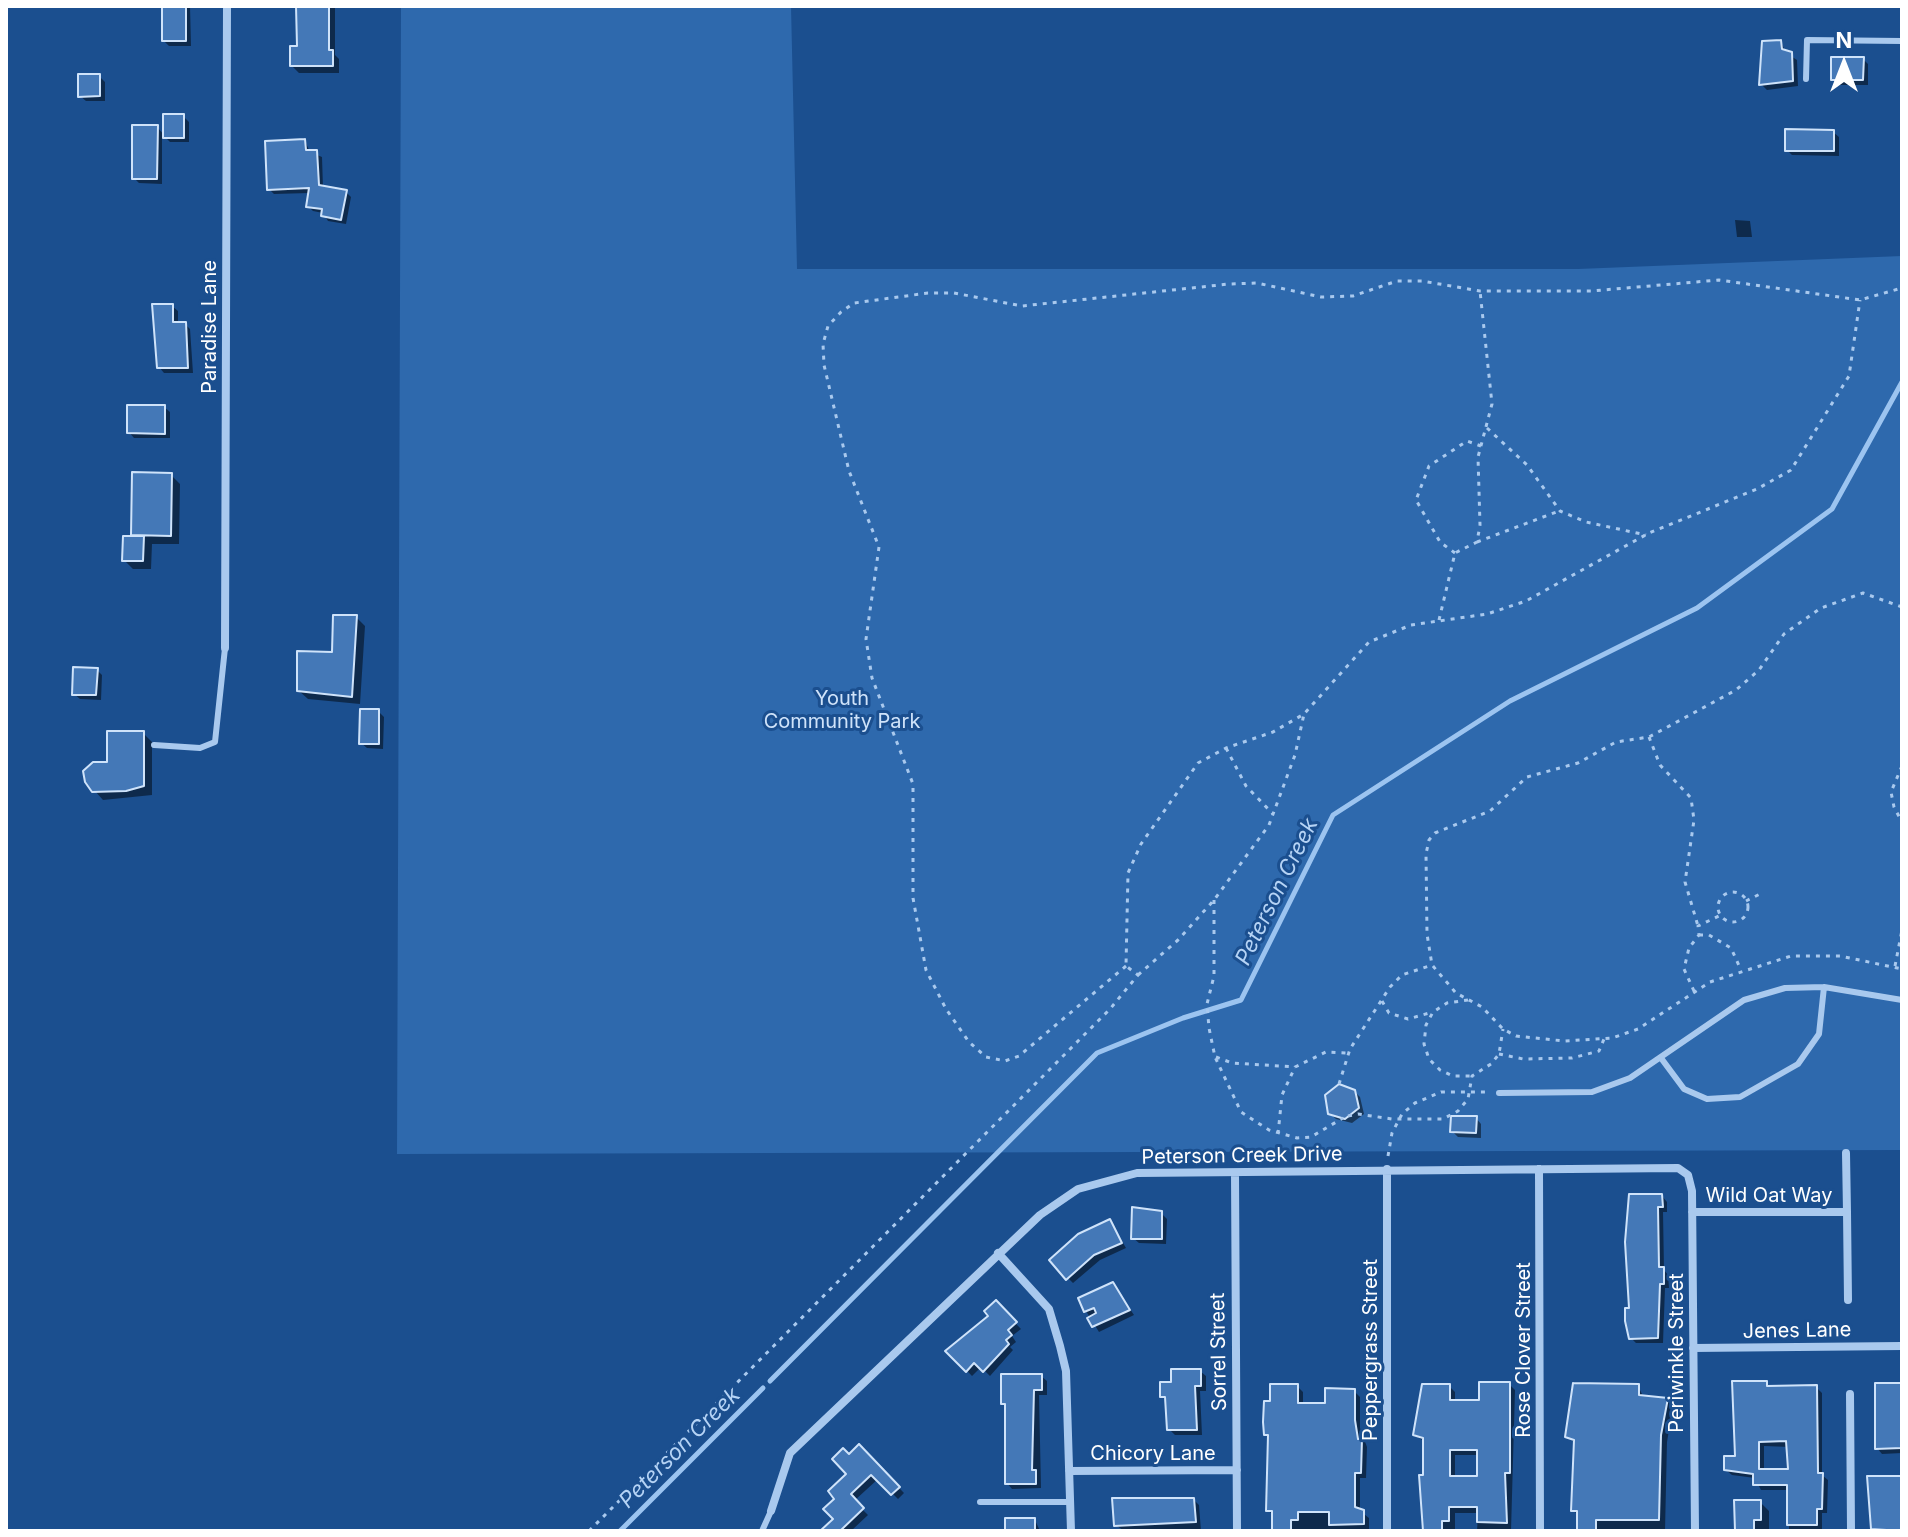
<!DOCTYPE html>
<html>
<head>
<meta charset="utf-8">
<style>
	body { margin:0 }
	#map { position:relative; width:1908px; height:1537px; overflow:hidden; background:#1b4f8f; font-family:Inter,sans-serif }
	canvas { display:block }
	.frame { position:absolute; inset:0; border:8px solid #fff; pointer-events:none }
	.north { position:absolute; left:1804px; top:24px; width:80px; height:80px; -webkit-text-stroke:6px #1b4f8f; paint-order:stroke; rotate:0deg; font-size:22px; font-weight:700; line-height:32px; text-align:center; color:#fff }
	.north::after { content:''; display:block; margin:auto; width:28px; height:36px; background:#fff; clip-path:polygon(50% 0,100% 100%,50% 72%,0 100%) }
</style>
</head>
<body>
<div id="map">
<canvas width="1908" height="1537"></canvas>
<div class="frame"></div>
<div class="north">N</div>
</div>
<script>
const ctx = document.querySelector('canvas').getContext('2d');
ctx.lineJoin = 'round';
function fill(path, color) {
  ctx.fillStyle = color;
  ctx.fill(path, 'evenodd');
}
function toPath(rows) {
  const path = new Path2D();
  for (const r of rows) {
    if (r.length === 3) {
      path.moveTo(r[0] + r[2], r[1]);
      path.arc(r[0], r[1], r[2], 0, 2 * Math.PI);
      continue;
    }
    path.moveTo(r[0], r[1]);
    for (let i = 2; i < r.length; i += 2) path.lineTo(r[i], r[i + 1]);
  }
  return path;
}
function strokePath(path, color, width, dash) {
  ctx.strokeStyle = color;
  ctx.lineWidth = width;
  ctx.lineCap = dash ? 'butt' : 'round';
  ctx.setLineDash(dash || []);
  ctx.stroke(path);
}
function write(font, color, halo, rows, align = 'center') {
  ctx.font = font + ' Inter,sans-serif';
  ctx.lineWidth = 6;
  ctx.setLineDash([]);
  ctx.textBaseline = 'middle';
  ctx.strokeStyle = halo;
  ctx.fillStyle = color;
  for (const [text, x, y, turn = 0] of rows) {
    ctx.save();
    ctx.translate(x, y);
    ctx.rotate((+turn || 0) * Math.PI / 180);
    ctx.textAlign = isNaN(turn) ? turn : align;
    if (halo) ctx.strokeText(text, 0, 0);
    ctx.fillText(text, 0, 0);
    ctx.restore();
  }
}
const green = toPath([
	[401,6,791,6,797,269,1578,269,1902,256,1902,1150,397,1154]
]);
const shadow = toPath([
	[164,6,190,6,191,46,169,46,164,41],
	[300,6,335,6,335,55,339,59,339,73,299,73,292,66,298,48],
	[1781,42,1786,53,1797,60,1798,86,1767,90,1761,84],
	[1863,59,1868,64,1868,85,1839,85,1833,79],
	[99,76,105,82,105,101,86,101,80,96],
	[183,116,189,122,189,142,170,142,162,134,162,184,139,183,134,178,157,127,165,136],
	[1833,132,1839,137,1839,156,1792,155,1787,150],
	[305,141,310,152,322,157,323,188,346,192,351,197,346,224,328,221,323,213,313,211,308,206,310,193,274,194,269,189],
	[1735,220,1750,221,1752,237,1737,237],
	[172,306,178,311,178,324,185,324,190,329,193,373,164,373,159,367],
	[164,407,170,412,170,438,134,438,129,432],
	[171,475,180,484,179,544,152,544,151,569,133,569,124,560,136,538,133,534],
	[356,617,365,626,360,704,308,699,299,691,334,654],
	[97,670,102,675,101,700,80,699,74,694],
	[378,711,384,717,383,749,367,748,361,743],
	[143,733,152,742,152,795,103,800,94,790,109,764],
	[1354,1091,1360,1097,1364,1114,1352,1123,1336,1119,1330,1113],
	[1476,1118,1481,1124,1481,1138,1458,1137,1452,1131],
	[1662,1196,1667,1202,1667,1212,1663,1212,1664,1270,1668,1275,1669,1288,1665,1288,1663,1343,1636,1343,1631,1338,1627,1242],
	[1161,1213,1167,1219,1166,1244,1139,1243,1133,1238],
	[1110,1221,1126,1248,1100,1260,1073,1283,1068,1278],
	[1113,1284,1134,1315,1099,1332,1086,1311],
	[996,1303,1021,1329,1012,1336,1016,1342,1010,1347,1013,1350,990,1376,981,1367,972,1376,948,1351,991,1316],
	[1200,1371,1206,1376,1206,1391,1200,1391,1202,1435,1175,1435,1169,1429,1168,1402,1162,1396,1173,1384],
	[1041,1376,1047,1381,1047,1395,1039,1395,1041,1488,1012,1489,1007,1483,1007,1407,1003,1403],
	[1766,1383,1771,1388,1816,1387,1822,1393,1822,1475,1828,1480,1827,1513,1822,1513,1822,1531,1789,1531,1789,1490,1761,1490,1755,1478,1732,1475,1726,1470,1737,1458],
	[1764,1446,1790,1447,1790,1471,1764,1471],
	[1509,1384,1515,1390,1511,1531,1477,1531,1478,1513,1455,1513,1455,1531,1425,1531,1425,1515,1421,1512,1425,1442,1415,1435,1418,1402,1449,1386,1455,1392,1455,1402,1481,1402],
	[1455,1455,1479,1455,1479,1478,1455,1478],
	[1902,1385,1902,1453,1882,1454,1877,1448],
	[1297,1386,1303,1392,1303,1405,1327,1405,1354,1391,1360,1397,1360,1428,1367,1447,1366,1478,1360,1478,1360,1511,1369,1518,1369,1530,1274,1531,1274,1516,1268,1510,1270,1438,1266,1434,1272,1403],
	[1638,1386,1644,1398,1667,1400,1673,1406,1667,1442,1665,1531,1579,1531,1579,1516,1573,1510,1575,1443,1567,1436],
	[859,1447,904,1493,898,1499,878,1479,854,1501,868,1515,851,1531,824,1531,835,1519,837,1499,849,1474,849,1457],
	[1194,1500,1199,1505,1201,1531,1124,1531,1116,1525],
	[1760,1502,1769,1511,1769,1531,1737,1531],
	[1035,1520,1040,1531,1007,1531]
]);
const stream = toPath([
	[770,1381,1097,1053,1183,1018,1241,1000,1333,815,1510,701,1697,608,1832,509,1902,382],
	[620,1531,763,1388]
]);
const building = toPath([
	[162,6,186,6,186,41,162,41,162,6],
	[296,6,329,6,329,50,333,50,333,66,290,66,290,46,297,46,296,6],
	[1781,40,1782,49,1792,52,1793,81,1759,85,1762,41,1781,40],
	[1831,57,1864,57,1863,80,1831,80,1831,57],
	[78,74,100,74,100,96,78,97,78,74],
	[163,114,184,114,184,138,163,138,163,114],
	[132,125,158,125,157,179,132,179,132,125],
	[1785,129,1834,130,1834,151,1785,151,1785,129],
	[305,139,306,150,317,150,319,185,347,190,341,220,321,216,322,209,306,207,309,188,267,190,265,141,305,139],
	[152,304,173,304,173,322,186,322,188,368,157,368,152,304],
	[127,405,165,405,165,434,127,433,127,405],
	[132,472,172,473,171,536,131,535,132,472],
	[123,536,144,536,143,561,122,561,123,536],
	[333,615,357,615,352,697,297,691,297,651,332,652,333,615],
	[73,667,98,668,96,695,72,695,73,667],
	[360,709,379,709,379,744,359,744,360,709],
	[107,731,144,731,144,786,126,791,92,792,85,782,83,771,93,762,107,762,107,731],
	[1339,1084,1355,1090,1359,1108,1345,1119,1328,1114,1325,1095,1339,1084],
	[1451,1116,1477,1116,1476,1133,1450,1132,1451,1116],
	[1629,1194,1662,1194,1663,1207,1658,1207,1659,1267,1664,1267,1664,1284,1660,1284,1658,1338,1629,1339,1625,1321,1625,1308,1629,1308,1625,1242,1629,1194],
	[1132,1207,1162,1211,1162,1239,1131,1239,1132,1207],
	[1110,1219,1122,1243,1094,1255,1066,1280,1049,1260,1078,1234,1110,1219],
	[1113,1282,1130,1310,1092,1327,1087,1318,1096,1313,1094,1308,1084,1312,1078,1298,1113,1282],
	[996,1300,1017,1322,1008,1330,1012,1335,1006,1340,1009,1344,983,1372,974,1363,966,1372,945,1351,988,1316,984,1311,996,1300],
	[1171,1369,1201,1369,1201,1386,1195,1386,1197,1430,1167,1430,1165,1397,1160,1397,1160,1382,1171,1382,1171,1369],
	[1001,1374,1042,1374,1042,1390,1034,1390,1032,1470,1036,1470,1036,1484,1005,1484,1005,1404,1001,1404,1001,1374],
	[1732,1381,1767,1381,1767,1386,1817,1385,1818,1473,1823,1473,1822,1509,1817,1509,1817,1525,1787,1525,1787,1485,1753,1485,1753,1474,1724,1470,1724,1456,1735,1456,1732,1381],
	[1786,1441,1788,1469,1759,1469,1759,1442,1786,1441],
	[1479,1382,1510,1382,1510,1473,1505,1473,1507,1523,1477,1522,1477,1507,1449,1507,1449,1521,1442,1521,1442,1531,1423,1531,1419,1475,1423,1475,1423,1438,1413,1435,1422,1384,1450,1384,1450,1400,1479,1400,1479,1382],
	[1450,1450,1477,1450,1477,1476,1450,1476,1450,1450],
	[1573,1383,1639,1384,1639,1395,1668,1398,1661,1435,1659,1520,1596,1520,1596,1531,1577,1531,1577,1511,1571,1511,1574,1440,1565,1437,1573,1383],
	[1875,1383,1902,1383,1902,1448,1875,1449,1875,1383],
	[1270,1384,1298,1384,1298,1403,1325,1403,1325,1388,1355,1389,1355,1420,1358,1439,1362,1439,1361,1473,1355,1473,1355,1507,1364,1510,1364,1524,1329,1525,1329,1512,1298,1512,1298,1520,1291,1520,1291,1531,1272,1531,1272,1511,1266,1511,1268,1435,1264,1435,1263,1422,1264,1401,1270,1401,1270,1384],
	[859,1444,900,1487,891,1495,871,1475,851,1494,864,1508,840,1531,820,1531,833,1519,823,1509,834,1499,828,1491,846,1474,832,1459,843,1448,849,1454,859,1444],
	[1867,1476,1902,1476,1902,1531,1871,1529,1867,1476],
	[1112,1498,1194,1498,1196,1522,1114,1526,1112,1498],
	[1734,1500,1761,1500,1761,1520,1754,1520,1754,1531,1735,1531,1734,1500],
	[1005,1518,1035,1518,1035,1531,1005,1531,1005,1518]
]);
const path = toPath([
	[1487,428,1527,465,1560,511,1586,522,1646,535],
	[1477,542,1559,511],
	[1455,553,1440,542,1416,500,1429,466,1467,441,1481,446],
	[1902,607,1863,593,1821,608,1784,634,1759,670,1736,690,1649,737,1616,742,1578,763,1527,777,1490,811,1435,833,1429,840,1426,854,1427,934,1432,965,1456,993,1482,1007,1503,1029,1516,1036,1564,1041,1612,1038,1638,1029,1710,982,1791,956,1840,956,1902,969],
	[1439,620,1455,553,1477,542,1480,525,1478,457,1492,404,1480,291],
	[1649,737,1660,765,1691,798,1694,820,1685,882,1698,926],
	[1226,748,1246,786,1273,814],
	[1902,766,1891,792,1894,807,1902,822],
	[1733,907,15],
	[1214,900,1214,976,1207,1004,1209,1028,1215,1057,1241,1112,1269,1130,1297,1138,1311,1137,1343,1118],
	[1746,901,1760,894],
	[1699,935,1709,935,1731,948,1741,970],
	[1126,966,1019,1056,1005,1061,986,1057,969,1042,946,1009,926,970,913,898,913,784,872,678,866,639,879,547,849,471,824,365,823,344,828,326,841,312,854,303,928,293,954,293,1022,306,1229,284,1257,283,1321,297,1353,296,1397,281,1422,281,1480,291,1591,291,1719,280,1860,300,1902,288],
	[1895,966,1902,930],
	[1138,975,1178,940,1214,900,1269,825,1295,755,1304,714],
	[1694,991,1684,969,1689,948,1699,935,1698,926,1721,915],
	[1468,1000,1447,1003,1433,1012,1426,1025,1424,1044,1429,1059,1440,1070,1453,1076,1472,1076],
	[1382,1001,1389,1013,1408,1019,1433,1012],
	[1499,1054,1523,1059,1572,1058,1599,1051,1604,1039],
	[1216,1057,1232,1063,1295,1067],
	[1339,1084,1350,1049,1390,987,1402,975,1432,965],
	[1348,1116,1358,1114,1392,1119,1443,1119,1458,1111,1468,1099,1472,1076,1491,1064,1499,1054,1503,1029],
	[1278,1134,1282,1095,1295,1067,1326,1052,1348,1053],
	[1388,1156,1392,1133,1402,1114,1415,1103,1441,1092,1488,1092],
	[589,1531,1110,1009,1138,975,1126,966,1128,873,1141,844,1198,763,1226,748,1273,732,1304,714,1369,642,1411,625,1487,614,1526,601,1649,533,1757,489,1791,470,1849,376,1860,300]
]);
const lane = toPath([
	[1806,79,1807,40,1902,41],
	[154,745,200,748,215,742,225,648],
	[1661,1058,1684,1089,1707,1099,1740,1097,1798,1064,1819,1034,1824,987],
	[1499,1093,1592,1092,1630,1078,1744,1000,1785,988,1824,987,1902,1000],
	[980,1502,1070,1502],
	[762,1531,771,1511]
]);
const street = toPath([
	[225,648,227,6],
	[1387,1169,1387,1531],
	[1539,1169,1540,1531],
	[1235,1173,1237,1531],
	[1692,1212,1847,1212,1846,1153],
	[1847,1212,1848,1300],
	[998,1253,1049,1309,1060,1346,1066,1371,1071,1531],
	[1693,1348,1902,1346],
	[1850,1394,1851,1531],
	[1069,1471,1237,1470],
	[771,1511,790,1453,1040,1215,1078,1189,1137,1173,1678,1168,1688,1175,1692,1191,1695,1531]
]);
const streetNames = [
	["Paradise Lane",210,327,-90],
	["Peterson Creek Drive",1242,1156,-1],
	["Wild Oat Way",1769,1196],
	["Jenes Lane",1797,1331,-1],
	["Peppergrass Street",1371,1350,-90],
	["Rose Clover Street",1524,1350,-90],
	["Sorrel Street",1219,1352,-91],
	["Periwinkle Street",1677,1353,-90],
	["Chicory Lane",1153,1454]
];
const parkNames = [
	["Youth",842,699],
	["Community Park",842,722]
];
const waterNames = [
	["Peterson Creek",1277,892,-64],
	["Peterson Creek",680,1448,-45]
];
fill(green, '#2e69ad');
fill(shadow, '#0007');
strokePath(stream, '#9cc4f0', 5);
fill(building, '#4478b7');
strokePath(building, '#cfe3fa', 2);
strokePath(path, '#a9c9ee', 3, [4, 6]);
strokePath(lane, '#a9c9ee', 6);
strokePath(street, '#a9c9ee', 8);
write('20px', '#fff', '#1b4f8f', streetNames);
write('20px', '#cfe3fa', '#1b4f8f', parkNames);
write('italic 22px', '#b5d3f5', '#1b4f8f', waterNames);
</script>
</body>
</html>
